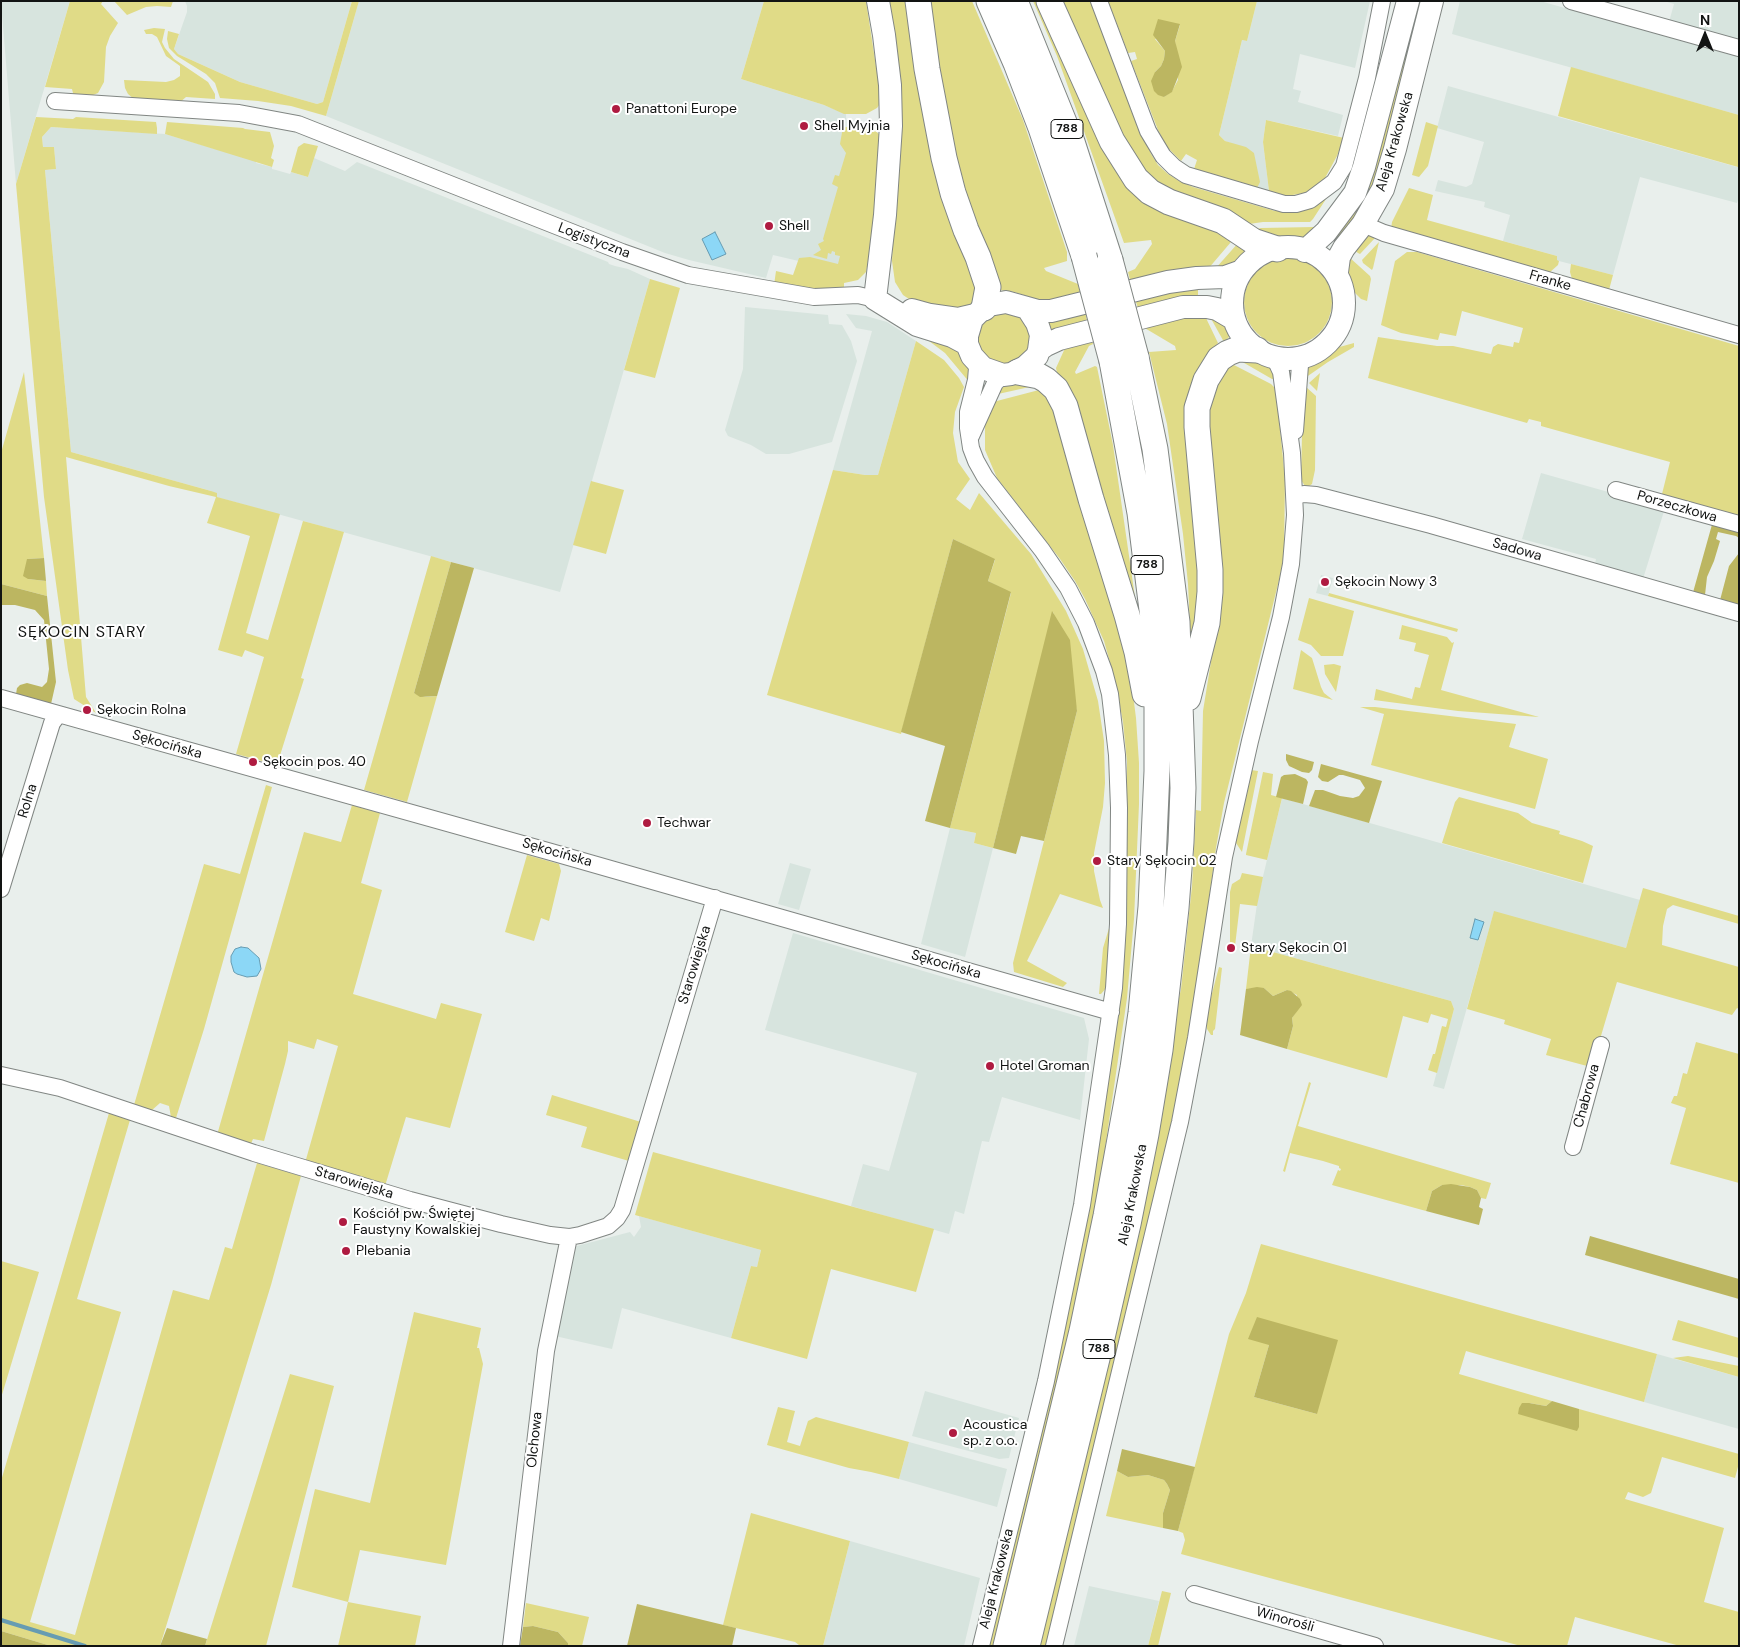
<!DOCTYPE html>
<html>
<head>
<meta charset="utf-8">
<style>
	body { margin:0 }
	#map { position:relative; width:1740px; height:1647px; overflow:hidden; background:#e9efec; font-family:"DM Sans",sans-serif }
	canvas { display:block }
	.frame { position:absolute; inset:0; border:2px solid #121413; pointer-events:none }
	.north { position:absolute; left:1680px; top:10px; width:50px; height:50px; -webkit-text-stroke:4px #fff; paint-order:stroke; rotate:0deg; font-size:14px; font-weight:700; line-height:20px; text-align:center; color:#121413 }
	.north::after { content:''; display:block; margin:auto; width:18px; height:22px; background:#121413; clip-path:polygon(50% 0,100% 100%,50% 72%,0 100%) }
</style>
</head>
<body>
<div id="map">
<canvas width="1740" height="1647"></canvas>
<div class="frame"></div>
<div class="north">N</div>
</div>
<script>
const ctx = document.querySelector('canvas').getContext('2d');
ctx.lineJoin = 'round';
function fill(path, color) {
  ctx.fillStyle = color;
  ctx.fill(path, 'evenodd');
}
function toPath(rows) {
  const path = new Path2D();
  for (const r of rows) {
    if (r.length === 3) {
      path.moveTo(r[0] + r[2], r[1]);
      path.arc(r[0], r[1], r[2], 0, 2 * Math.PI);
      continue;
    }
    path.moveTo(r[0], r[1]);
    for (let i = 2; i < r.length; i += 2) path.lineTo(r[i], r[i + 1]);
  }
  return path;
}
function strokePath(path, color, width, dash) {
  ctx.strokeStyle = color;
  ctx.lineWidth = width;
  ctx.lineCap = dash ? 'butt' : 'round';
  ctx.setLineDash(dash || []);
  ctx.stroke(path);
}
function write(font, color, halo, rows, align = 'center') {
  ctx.font = font + ' "DM Sans",sans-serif';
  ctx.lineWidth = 4;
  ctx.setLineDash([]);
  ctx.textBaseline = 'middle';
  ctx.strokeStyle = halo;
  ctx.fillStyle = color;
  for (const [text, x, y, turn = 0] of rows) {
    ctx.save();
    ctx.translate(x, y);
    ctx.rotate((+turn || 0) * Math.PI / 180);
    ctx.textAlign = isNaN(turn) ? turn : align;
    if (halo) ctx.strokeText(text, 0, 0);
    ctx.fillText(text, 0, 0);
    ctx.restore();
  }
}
const built = toPath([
	[1,1,70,1,16,184,2,14],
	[185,1,352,1,323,102,317,104,240,82,178,54,174,49,187,12,187,6],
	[359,1,764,1,741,79,824,105,846,114,849,189,850,273,773,255,766,278,689,260,665,253,326,116],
	[1257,1,1370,1,1355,68,1300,54,1293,89,1301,91,1298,102,1343,115,1338,136,1266,120,1263,142,1269,191,1257,188,1233,144,1225,141,1219,135,1242,40,1247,41],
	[1460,1,1540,1,1739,57,1739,115,1452,34],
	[1664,1,1739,1,1739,41,1669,22,1674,4],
	[1448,86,1737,167,1739,163,1739,197,1737,203,1640,177,1613,275,1559,261,1556,260,1557,256,1503,241,1510,215,1484,207,1485,202,1435,191,1438,180,1466,187,1472,184,1484,142,1437,128],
	[51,127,165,134,256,161,256,163,272,167,272,169,276,170,290,174,291,172,308,177,314,158,345,171,357,162,608,262,609,264,615,266,628,269,650,279,560,592,216,497,211,491,71,452,45,170,56,169,54,147,43,147,42,137],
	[745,307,828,315,829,324,842,325,851,341,857,361,832,442,789,454,766,454,751,445,728,436,725,430,743,369],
	[846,314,866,316,887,322,916,341,878,475,865,475,833,470,872,331,856,328],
	[1541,473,1665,508,1642,582,1595,564,1596,559,1522,539],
	[1321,575,1333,578,1328,596,1316,593],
	[1282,798,1640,900,1626,948,1494,912,1444,1089,1433,1086,1454,1009,1451,1001,1251,946,1258,897],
	[950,828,976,833,974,843,993,848,965,957,921,944],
	[790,863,811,869,799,910,778,904],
	[793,933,1084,1018,1089,1039,1080,1120,1002,1097,989,1142,982,1141,964,1214,955,1211,949,1234,851,1206,863,1164,889,1171,917,1073,765,1030],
	[639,1216,761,1250,757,1267,751,1266,731,1338,622,1308,612,1349,555,1336,573,1247,630,1232,634,1237,641,1227],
	[1657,1354,1739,1377,1739,1429,1644,1402],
	[925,1391,1019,1418,1009,1458,999,1459,912,1436],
	[909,1442,1007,1469,997,1507,899,1479],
	[850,1541,980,1578,964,1646,823,1646],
	[1089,1586,1159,1601,1148,1646,1074,1646]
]);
const green = toPath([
	[70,1,103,1,101,4,118,23,110,36,106,47,104,82,98,93,88,97,74,97,72,89,45,87],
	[114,1,173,1,171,7,157,6,146,7,127,15],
	[352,1,359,1,326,116,291,106,258,101,220,98,215,83,206,74,177,56,169,48,167,39,168,31,179,34,174,49,178,54,240,82,317,104,323,102],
	[764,1,866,1,879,86,880,104,877,108,866,114,844,114,824,105,741,79],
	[887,1,907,1,976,286,975,299,972,304,963,310,912,301,903,295,895,282,892,261,897,152],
	[927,1,972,1,1023,120,1067,252,1067,261,1044,268,1046,271,1078,284,1081,297,1052,304,1014,292,1000,290,961,190],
	[1033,1,1041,1,1118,170,1230,238,1231,242,1208,269,1131,284,1128,272,1135,269,1152,244,1151,240,1124,243,1057,56],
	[1061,1,1092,1,1151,154,1158,165,1168,174,1179,181,1193,187,1275,211,1303,211,1326,199,1313,219,1310,222,1263,222,1249,224,1234,214,1217,206,1182,195,1163,186,1143,170,1127,148],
	[1108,1,1257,1,1247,41,1242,40,1219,135,1225,141,1246,147,1254,153,1260,182,1257,188,1194,169,1197,160,1186,154,1181,161,1167,147,1158,130,1131,61,1137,59,1135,52,1128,53],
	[1180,25,1175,41,1178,80,1172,91,1164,97,1155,72,1161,66,1164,59,1165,51,1155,39],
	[1415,1,1424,1,1381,172,1341,240,1335,235],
	[154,28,165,29,162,42,165,48,174,59,208,82,215,94,215,99,186,97,178,104,134,99,128,94,125,88,124,80,166,82,174,80,180,76,180,66,166,56,157,37,152,34,146,34,144,30],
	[1571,67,1739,115,1738,167,1558,116],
	[36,117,73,119,76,117,156,122,157,128,157,134,51,127,42,137,43,147,54,147,56,169,45,170,71,452,211,491,217,493,217,497,280,514,246,633,268,640,303,521,344,532,301,678,304,679,277,765,236,754,264,657,245,650,242,657,218,650,250,536,207,523,216,497,169,486,66,457,86,697,96,713,74,699,68,670,44,497,16,184],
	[1266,120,1344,138,1337,156,1325,178,1309,192,1287,196,1269,191,1263,142],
	[167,122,243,128,245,129,270,132,274,146,271,158,274,160,272,167,165,134],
	[1426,122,1438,126,1428,166,1419,177,1412,175],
	[843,127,872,128,879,134,880,141,872,240,866,272,858,280,844,283,844,287,811,289,774,285,776,271,793,275,799,258,810,257,838,264,840,256,835,255,835,252,832,251,831,254,828,253,827,259,813,255,821,250,818,244,824,241,823,239,838,187,832,184,835,175,839,176,846,153,840,144],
	[304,143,318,146,308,177,291,172,298,147],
	[1409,188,1433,195,1427,220,1557,256,1557,260,1559,261,1558,265,1549,273,1391,229,1392,222],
	[1314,227,1317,230,1304,237,1276,238,1257,229,1261,228],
	[1367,235,1375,238,1360,254,1358,253,1354,250],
	[1239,242,1246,252,1245,254,1235,264,1215,269],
	[1379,242,1373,268,1372,270,1363,263,1362,260],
	[1407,252,1417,252,1739,346,1739,519,1661,498,1670,462,1541,426,1541,422,1529,419,1527,423,1368,378,1378,337,1437,346,1453,346,1491,354,1493,347,1498,344,1513,347,1514,342,1519,343,1523,328,1462,311,1456,336,1440,333,1438,340,1401,333,1381,325,1395,261],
	[1349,257,1370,276,1371,279,1367,301,1361,299,1353,291,1348,274],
	[1288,302,44],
	[1571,264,1613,275,1609,290,1572,279,1570,272],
	[650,279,680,288,655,378,624,370],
	[1198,286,1198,297,1138,308,1135,299],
	[997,310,1022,316,1031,334,1029,347,1026,352,1016,361,1003,364,985,358,976,340,985,316],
	[1085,311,1087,321,1049,336,1046,320],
	[1209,315,1226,323,1231,335,1224,342],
	[1188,316,1205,316,1218,343,1207,357,1202,583,1191,648,1188,584,1183,534,1167,424,1149,352,1176,350,1175,346,1143,327],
	[925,338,952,340,970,368,970,383,945,353],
	[1091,338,1093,344,1089,346,1075,372,1076,374,1095,366,1097,367,1113,445,1140,632,1057,373,1056,368,1066,346],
	[916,341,944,360,959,378,964,387,955,412,953,433,958,462,970,479,956,499,970,510,979,493,1031,554,1066,611,1083,649,1098,701,1104,741,1105,783,1103,807,1094,853,1094,871,1100,900,1103,908,1060,894,1027,961,1067,983,1063,987,1014,972,1013,963,1077,711,1053,612,993,848,974,843,976,833,950,828,1011,593,988,581,995,560,953,539,901,734,767,695,833,470,865,475,878,475],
	[1354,343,1354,347,1328,362,1305,378,1307,369,1319,359,1336,348],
	[1239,360,1263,361,1273,371,1276,379,1272,379],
	[1234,365,1271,384,1276,389,1285,479,1284,555,1280,576,1224,803,1216,848,1191,1031,1177,1108,1047,1646,1035,1646,1181,989,1192,886,1196,810,1201,811,1203,711,1220,606,1207,434,1209,406,1217,384,1227,367],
	[24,372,44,558,27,559,28,579,46,581,47,596,1,584,1,453],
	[1320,373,1317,391,1309,383],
	[1005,382,1034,386,998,394],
	[1303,386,1305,386,1316,396,1315,470,1312,484,1309,486,1305,486,1301,480],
	[1039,390,1045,393,1052,402,1120,630,1131,679,1136,718,1139,763,1139,804,1134,919,1127,998,1096,1210,1081,1288,994,1646,988,1646,1051,1382,1125,883,1127,762,1123,722,1115,680,1104,641,1085,599,1075,581,1060,559,997,478,985,450,985,421,993,402],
	[591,481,624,490,606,554,573,545],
	[431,556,451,562,414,693,425,697,437,696,407,802,364,790],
	[1329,593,1458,629,1457,632,1328,596],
	[1309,598,1354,611,1343,656,1321,656,1311,645,1298,640],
	[1402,625,1447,637,1452,643,1454,642,1441,690,1539,717,1458,711,1374,700,1376,689,1412,699,1415,687,1420,688,1429,655,1414,651,1416,643,1399,639],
	[1301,650,1312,658,1321,687,1324,693,1333,700,1293,689],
	[1334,664,1341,666,1336,692,1325,674,1324,665],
	[1360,707,1375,707,1516,724,1509,747,1548,759,1535,809,1371,765,1384,714],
	[1251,770,1258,771,1242,852,1236,843,1236,832],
	[1263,772,1273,774,1271,795,1282,798,1267,860,1246,855,1246,854],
	[266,785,272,787,204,1029,176,1118,171,1117,169,1106,160,1103,151,1111,134,1105,204,864,240,874],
	[1459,797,1518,813,1532,823,1560,831,1559,834,1582,841,1593,846,1583,883,1442,843,1455,802],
	[352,805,380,813,361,883,382,890,353,994,436,1019,441,1003,482,1014,450,1128,406,1117,385,1186,305,1163,338,1046,317,1039,314,1049,288,1041,288,1051,285,1064,264,1141,253,1139,250,1146,217,1135,304,832,341,842],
	[527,855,559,864,561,871,549,921,541,918,534,941,505,932],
	[1242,873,1263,877,1257,906,1240,904,1235,946,1232,946,1230,945,1230,892,1232,884,1240,879],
	[1643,888,1739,916,1739,924,1673,905,1667,909,1663,926,1662,945,1739,967,1739,1009,1737,1008,1732,1015,1617,982,1595,1056,1587,1063,1587,1066,1546,1055,1551,1039,1504,1024,1505,1020,1467,1009,1494,911,1626,948],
	[1110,925,1107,987,1101,994,1099,994,1103,948],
	[1251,946,1451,1001,1454,1009,1437,1073,1428,1070,1433,1054,1435,1054,1442,1026,1446,1027,1448,1019,1431,1014,1428,1023,1403,1016,1387,1078,1287,1049,1293,1026,1292,1018,1296,1012,1297,995,1287,990,1273,996,1264,988,1246,989],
	[1219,967,1222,968,1215,1029,1213,1031,1213,1035,1211,1035,1207,1029,1206,1016],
	[1696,1042,1739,1054,1739,1183,1670,1164,1686,1108,1671,1103,1674,1096,1677,1096,1683,1073,1687,1074],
	[1309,1082,1311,1083,1298,1126,1491,1183,1486,1199,1481,1198,1477,1190,1470,1187,1461,1185,1442,1185,1432,1191,1426,1211,1332,1185,1338,1170,1340,1171,1341,1169,1339,1168,1339,1166,1323,1161,1290,1153,1285,1172,1283,1171],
	[552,1095,641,1122,629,1161,581,1147,587,1127,546,1115],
	[109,1113,130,1120,77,1299,121,1312,30,1622,75,1635,173,1290,209,1300,225,1247,232,1249,257,1163,301,1176,271,1285,160,1646,51,1646,1,1631,1,1481],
	[653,1152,934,1229,916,1292,831,1269,807,1359,731,1338,751,1266,757,1267,761,1250,635,1215],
	[1261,1244,1657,1354,1644,1402,1466,1351,1459,1374,1552,1401,1546,1406,1529,1403,1579,1427,1579,1409,1739,1454,1739,1463,1735,1478,1662,1457,1651,1493,1643,1497,1628,1492,1625,1499,1724,1528,1704,1602,1739,1612,1739,1646,1680,1646,1575,1617,1567,1646,1521,1646,1181,1554,1185,1540,1183,1533,1178,1531,1229,1334,1246,1293],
	[1269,1345,1317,1414,1254,1397],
	[1,1261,39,1272,1,1398],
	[414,1312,481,1328,477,1348,479,1348,483,1364,446,1565,360,1550,348,1602,421,1616,415,1646,338,1646,348,1602,292,1587,315,1489,370,1503],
	[1678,1320,1739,1338,1739,1358,1672,1340],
	[1688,1356,1739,1366,1739,1377,1673,1358],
	[290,1374,334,1386,266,1646,205,1646],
	[778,1407,795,1411,787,1442,800,1446,808,1421,816,1417,909,1442,899,1479,871,1472,849,1468,767,1445],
	[1117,1471,1128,1477,1148,1475,1164,1480,1167,1484,1170,1490,1163,1513,1163,1528,1106,1516],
	[751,1513,850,1541,823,1646,799,1645,795,1642,723,1625],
	[1162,1591,1171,1593,1158,1646,1148,1646],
	[526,1603,589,1617,582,1646,568,1646,568,1643,558,1632,533,1626,523,1627]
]);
const forest = toPath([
	[1158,19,1180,24,1175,41,1182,67,1172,92,1164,97,1158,95,1154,91,1151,81,1155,72,1161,66,1164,59,1165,51,1153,35],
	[1713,521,1739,529,1739,538,1736,536,1718,532,1716,539,1720,541,1714,561,1707,577,1705,595,1692,596],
	[953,539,995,559,988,581,1011,592,950,828,925,821,945,746,901,732],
	[1739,553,1739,609,1719,604,1729,566],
	[44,558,46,581,28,579,23,576,27,559],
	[451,562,474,568,437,696,420,697,414,693],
	[1,584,47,596,56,682,51,704,16,694,17,688,20,685,27,683,42,687,47,682,49,669,44,620,35,610,15,605,1,605],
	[1052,611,1070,640,1077,711,1044,841,1021,836,1016,854,993,848],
	[1286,754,1314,762,1312,770,1309,773,1302,772,1289,766,1286,760],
	[1321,764,1382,781,1369,823,1309,806,1315,790,1323,790,1340,796,1353,798,1359,796,1365,788,1360,780,1343,775,1339,775,1328,782,1322,781,1318,777],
	[1295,774,1306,779,1308,782,1303,804,1276,797,1281,777,1284,775],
	[1257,987,1264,988,1273,996,1287,990,1291,991,1300,999,1302,1005,1292,1018,1293,1026,1287,1049,1240,1035,1246,989],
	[1451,1184,1470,1187,1477,1190,1481,1198,1479,1207,1483,1209,1479,1225,1426,1211,1432,1191,1442,1185],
	[1590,1236,1739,1279,1739,1299,1585,1255],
	[1257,1317,1338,1340,1317,1414,1254,1397,1269,1345,1248,1339],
	[1552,1401,1579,1409,1579,1427,1577,1431,1518,1414,1519,1408,1522,1403,1529,1403,1546,1406],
	[1122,1449,1195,1467,1178,1531,1163,1528,1163,1513,1170,1490,1167,1484,1164,1480,1148,1475,1128,1477,1117,1471],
	[637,1604,736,1628,732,1646,627,1646],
	[533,1626,558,1632,568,1643,568,1646,520,1646,523,1627],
	[167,1628,207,1639,205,1646,160,1646],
	[1,1631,51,1646,1,1646]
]);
const water = toPath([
	[715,232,726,254,712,260,702,239,715,232],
	[1475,919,1484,922,1478,940,1470,938,1475,919],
	[241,947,248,948,259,958,261,969,257,976,247,977,237,974,234,972,231,962,231,956,235,949,241,947]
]);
const stream = toPath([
	[1,1620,85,1646]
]);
const street = toPath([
	[1099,1,1148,131,1163,156,1174,167,1186,175,1284,204,1296,204,1310,200,1334,182,1344,166,1367,78,1382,1],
	[1571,1,1739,48],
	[55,101,239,113,298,124,622,252,688,275,814,297,858,295,875,299],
	[1363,224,1384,233,1739,335],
	[976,362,977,368,976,380,968,412,968,428,971,448,976,461,985,477,1042,550,1068,588,1086,623,1104,671,1110,694,1117,755,1119,808,1118,924,1114,988,1082,1205,1046,1381,981,1646],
	[1295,431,1300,365,1306,355],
	[971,436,995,383,1003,375],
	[1616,490,1739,524],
	[1295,496,1304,494,1316,495,1431,525,1739,613],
	[1,698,551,852,1111,1012],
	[1,889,52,723,58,715],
	[1,1075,60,1088,254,1153,410,1200,501,1224,550,1235,569,1237,580,1235,608,1226,617,1218,622,1210,715,898],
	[1573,1147,1601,1045],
	[1194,1594,1375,1646],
	[511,1646,546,1351,569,1237],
	[1054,1646,1180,1122,1196,1038,1224,857,1250,741,1281,617,1291,564,1295,515,1292,453,1281,372,1274,357]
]);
const secondary = toPath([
	[1288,303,56],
	[1305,251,1326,232,1355,193,1364,167,1408,1],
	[1337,272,1339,257,1344,248,1363,224,1383,189,1395,149,1432,1],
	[875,299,885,215,891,126,890,85,884,35,878,1],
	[875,299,917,325,952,336,967,344],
	[1028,309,1037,323,1041,335,1039,350,1037,356,1025,367,1011,374,1003,375,983,368,972,356,967,344,967,336,972,319,980,311,989,305,1006,302,1038,311,1051,311,1168,282,1197,278,1225,277,1239,272],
	[912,310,930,315,958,319,975,315],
	[1039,350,1046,345,1059,339,1183,307,1207,307,1217,309,1234,319]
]);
const primary = toPath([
	[918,1,927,69,944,158,953,193,966,230,978,257,988,287,984,308],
	[989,1,1016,63,1041,128,1084,256],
	[1015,1,1072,142,1110,260],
	[1049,1,1112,141,1136,179,1150,192,1169,202,1223,221,1253,241,1277,249],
	[1018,372,1039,376,1046,380,1056,389,1065,406,1091,499,1127,615,1137,652,1145,694],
	[1188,698,1207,623,1210,592,1210,570,1197,427,1197,408,1206,380,1219,359,1228,353,1238,349,1257,350],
	[1006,1646,1082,1331,1106,1216,1133,1068,1141,1013,1151,907,1157,771,1157,675,1154,626,1140,513,1112,361],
	[1027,1646,1101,1342,1128,1224,1146,1134,1160,1050,1176,908,1181,842,1183,788,1177,622,1155,449,1136,357]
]);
const primaryBridge = toPath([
	[1084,256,1112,361],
	[1110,260,1136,357]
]);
const markers = [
	[616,109,5,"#af1b41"],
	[804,126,5,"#af1b41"],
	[769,226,5,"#af1b41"],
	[1325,582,5,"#af1b41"],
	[87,710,5,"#af1b41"],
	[253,762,5,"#af1b41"],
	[647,823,5,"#af1b41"],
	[1097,861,5,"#af1b41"],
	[1231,948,5,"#af1b41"],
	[990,1066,5,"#af1b41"],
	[343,1222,5,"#af1b41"],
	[346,1251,5,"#af1b41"],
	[953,1433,5,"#af1b41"]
];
const shields = [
	[1067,129,32],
	[1147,565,32],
	[1099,1349,32]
];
const shieldNames = [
	["788",1067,129],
	["788",1147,565],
	["788",1099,1349]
];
const poiNames = [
	["Panattoni Europe",626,109],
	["Shell Myjnia",814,126],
	["Shell",779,226],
	["Sękocin Nowy 3",1335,582],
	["Sękocin Rolna",97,710],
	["Sękocin pos. 40",263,762],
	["Techwar",657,823],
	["Stary Sękocin 02",1107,861],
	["Stary Sękocin 01",1241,948],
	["Hotel Groman",1000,1066],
	["Kościół pw. Świętej",353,1214],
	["Faustyny Kowalskiej",353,1230],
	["Plebania",356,1251],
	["Acoustica",963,1425],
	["sp. z o.o.",963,1441]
];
const streetNames = [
	["Aleja Krakowska",1395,142,-74],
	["Logistyczna",594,241,21],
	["Franke",1550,281,16],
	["Porzeczkowa",1677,507,16],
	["Sadowa",1517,550,16],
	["Sękocińska",167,745,16],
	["Rolna",28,801,-73],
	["Sękocińska",557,853,16],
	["Starowiejska",695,965,-73],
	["Sękocińska",946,965,16],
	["Chabrowa",1587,1096,-75],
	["Starowiejska",354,1183,17],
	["Aleja Krakowska",1133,1195,-79],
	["Olchowa",535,1440,-84],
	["Aleja Krakowska",997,1579,-76],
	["Winorośli",1285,1620,16]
];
const quarterNames = [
	["SĘKOCIN STARY",82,633]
];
fill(built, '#d7e4de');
fill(green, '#e0db87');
fill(forest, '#bcb661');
fill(water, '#8cd7f6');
strokePath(water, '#679cb2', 1);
strokePath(stream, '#679cb2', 4);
strokePath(street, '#818683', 18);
strokePath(secondary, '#818683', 24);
strokePath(primary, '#818683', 27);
strokePath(street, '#fff', 16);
strokePath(secondary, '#fff', 22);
strokePath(primary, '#fff', 25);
strokePath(primaryBridge, '#818683', 27, []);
strokePath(primaryBridge, '#fff', 25);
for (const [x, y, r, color] of markers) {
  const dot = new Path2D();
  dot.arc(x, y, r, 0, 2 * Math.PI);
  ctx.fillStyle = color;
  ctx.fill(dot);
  strokePath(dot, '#fff', 2);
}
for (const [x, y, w] of shields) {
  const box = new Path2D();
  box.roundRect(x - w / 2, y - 9.5, w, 19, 4);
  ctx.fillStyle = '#fff';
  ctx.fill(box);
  strokePath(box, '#121413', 1);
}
write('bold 12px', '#121413', null, shieldNames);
write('14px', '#121413', '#fff', poiNames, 'left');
write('14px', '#121413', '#fff', streetNames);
ctx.letterSpacing = '1px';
write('16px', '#121413', '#fff', quarterNames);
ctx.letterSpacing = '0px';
</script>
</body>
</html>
